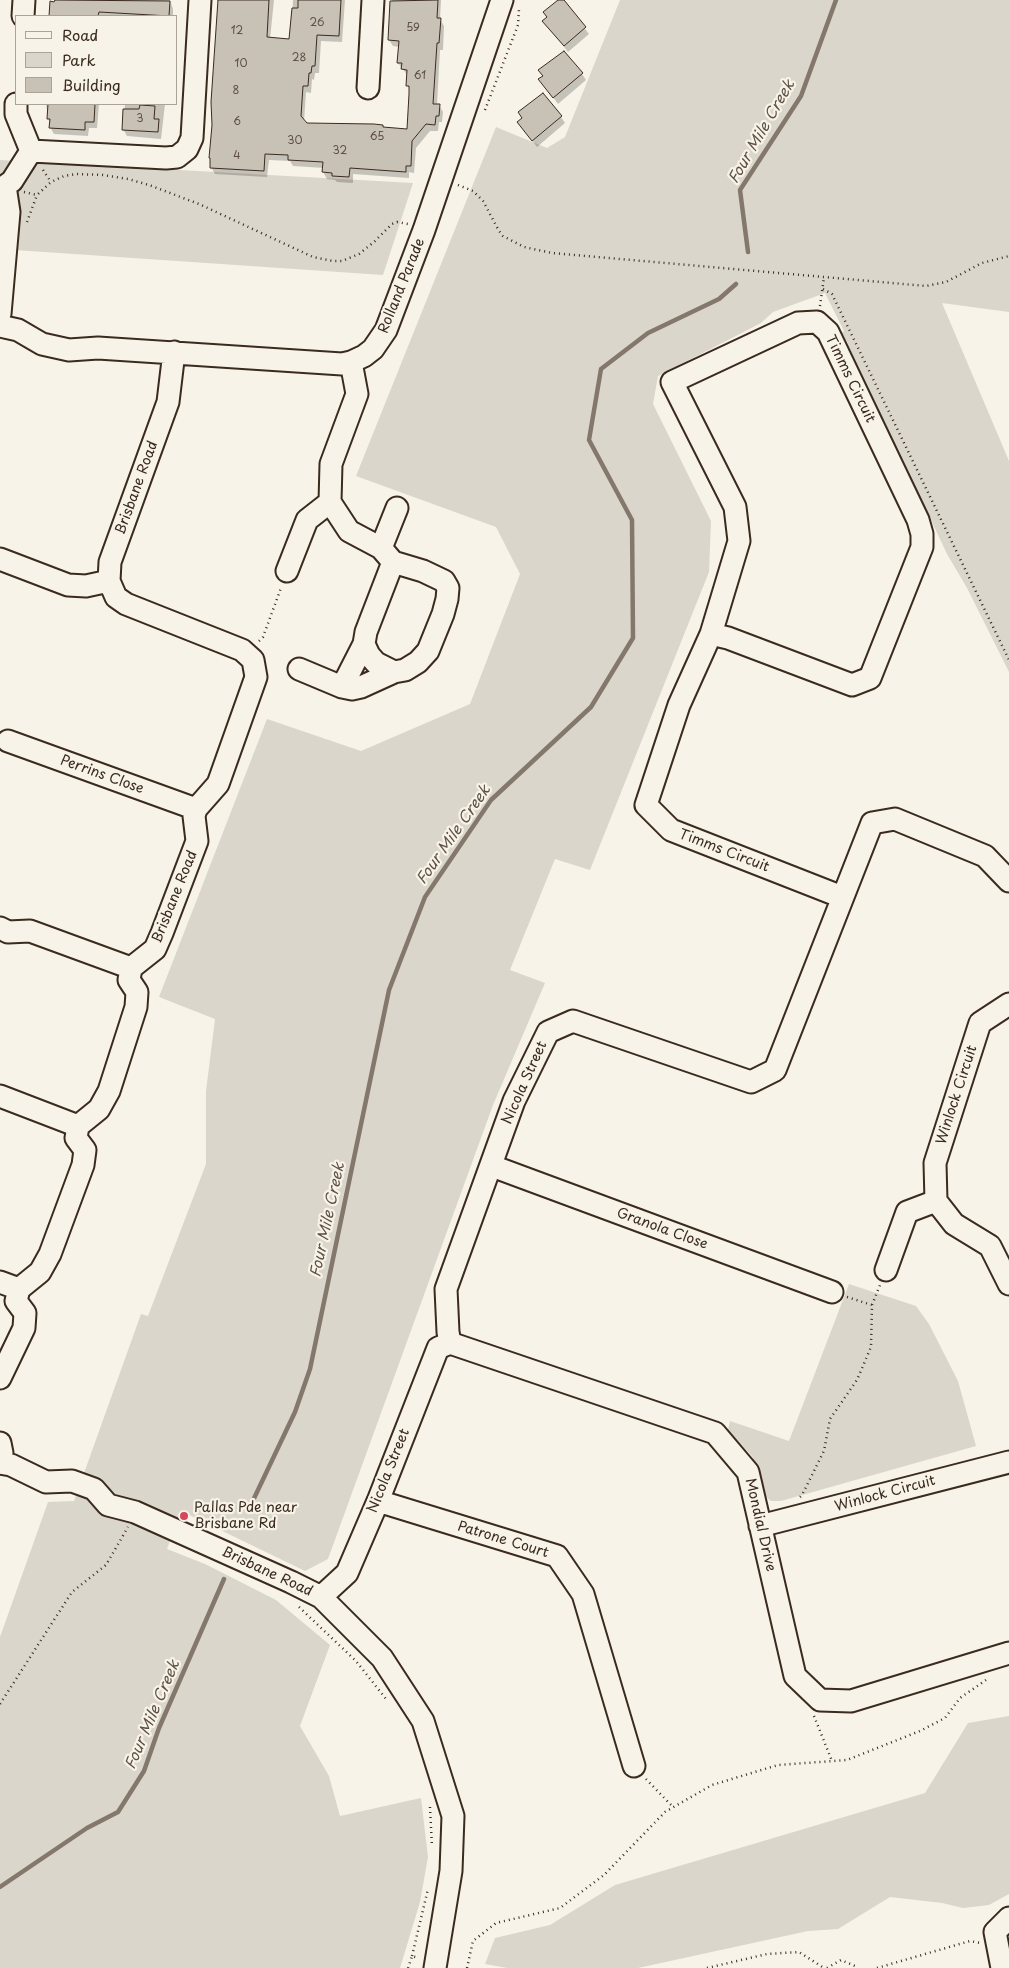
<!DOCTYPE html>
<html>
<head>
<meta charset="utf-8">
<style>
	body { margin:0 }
	#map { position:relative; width:1009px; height:1968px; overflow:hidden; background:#f7f3e8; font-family:"Playpen Sans",sans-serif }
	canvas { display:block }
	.legend { position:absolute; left:15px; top:15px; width:162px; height:90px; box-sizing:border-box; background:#f7f3e8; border:1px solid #aca397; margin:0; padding:6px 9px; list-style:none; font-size:15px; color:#3b2a1e }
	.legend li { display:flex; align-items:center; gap:10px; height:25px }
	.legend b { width:25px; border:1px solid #aca397 }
</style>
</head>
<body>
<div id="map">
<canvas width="1009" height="1968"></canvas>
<ul class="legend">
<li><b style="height:6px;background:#f7f3e8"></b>Road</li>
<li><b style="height:14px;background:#dbd6cb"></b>Park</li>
<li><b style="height:14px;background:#c8c1b6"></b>Building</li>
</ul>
</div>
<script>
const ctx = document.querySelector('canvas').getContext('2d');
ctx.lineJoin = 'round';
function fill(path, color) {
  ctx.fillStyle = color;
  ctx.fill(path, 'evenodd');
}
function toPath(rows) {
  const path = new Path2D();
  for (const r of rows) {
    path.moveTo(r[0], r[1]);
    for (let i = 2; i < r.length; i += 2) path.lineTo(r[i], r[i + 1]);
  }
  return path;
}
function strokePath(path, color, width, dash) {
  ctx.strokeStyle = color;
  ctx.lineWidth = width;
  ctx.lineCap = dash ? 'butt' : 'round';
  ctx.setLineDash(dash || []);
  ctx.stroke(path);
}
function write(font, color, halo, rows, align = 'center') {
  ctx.font = font + ' "Playpen Sans",sans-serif';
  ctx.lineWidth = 4.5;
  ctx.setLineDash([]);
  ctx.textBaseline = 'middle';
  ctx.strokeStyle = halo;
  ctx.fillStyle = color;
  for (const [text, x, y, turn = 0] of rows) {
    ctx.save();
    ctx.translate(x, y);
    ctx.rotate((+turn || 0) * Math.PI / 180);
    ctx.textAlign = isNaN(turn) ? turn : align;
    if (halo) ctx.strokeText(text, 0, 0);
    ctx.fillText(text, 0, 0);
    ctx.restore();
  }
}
const green = toPath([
	[620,0,1009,0,1009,312,942,303,1009,461,1009,672,967,588,947,554,842,332,844,331,825,293,773,312,761,323,658,376,653,404,711,521,709,572,590,870,555,859,510,970,545,983,493,1105,328,1559,305,1571,181,1511,167,1549,205,1564,276,1600,330,1645,300,1726,329,1776,340,1816,421,1798,428,1857,420,1902,400,1968,0,1968,0,1637,48,1502,74,1501,141,1314,148,1316,206,1164,206,1091,215,1019,159,997,267,719,361,751,470,704,520,574,496,527,356,476,496,127,547,148,565,137],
	[0,160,413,183,383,275,0,249],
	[849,1284,916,1306,929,1324,958,1381,976,1446,781,1501,771,1501,764,1495,759,1470,752,1456,728,1430,730,1421,789,1441],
	[1009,1716,1009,1894,989,1905,963,1908,942,1903,890,1897,838,1929,808,1931,638,1968,507,1968,485,1964,495,1938,550,1925,615,1885,925,1793,968,1723]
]);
const shadow = toPath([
	[55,0,170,0,173,9,173,16,50,16,51,3,55,3],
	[219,0,274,0,270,39,291,40,293,0,345,0,342,42,321,41,319,73,315,73,314,80,312,79,311,93,306,92,304,121,307,124,383,126,384,129,408,130,411,91,408,86,408,76,398,63,399,47,393,46,389,40,392,0,441,0,440,19,444,26,443,50,440,50,437,105,439,105,443,112,442,122,439,122,438,131,430,131,416,148,414,173,409,172,409,178,353,174,353,183,337,182,335,180,327,179,323,172,324,168,293,166,290,161,269,160,267,177,215,174,211,167],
	[560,0,563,0,589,34,568,52,544,21],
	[582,74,586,80,558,104,540,79],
	[46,104,99,104,97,128,89,128,88,136,54,134,50,127],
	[125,104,165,104,161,139,127,136,123,129],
	[561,117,565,123,537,147,519,123]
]);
const stream = toPath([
	[748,252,740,190,801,96,836,0],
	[248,1511,295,1412,310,1369,389,990,425,897,491,800,591,707,633,638,632,520,589,440,601,369,648,333,719,299,736,284],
	[0,1887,87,1828,118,1812,144,1771,159,1728,224,1579]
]);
const building = toPath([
	[55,0,170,1,169,16,99,12,98,16,49,16,50,1,54,2,55,0],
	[218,0,269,0,267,37,289,39,292,8,298,8,298,0,341,0,339,36,317,35,315,66,312,66,311,73,309,73,308,86,303,86,301,116,307,123,374,124,383,125,383,127,407,129,409,94,409,86,406,86,407,70,401,69,402,63,397,63,399,41,388,40,390,1,438,0,437,18,441,18,439,43,437,43,433,104,440,104,439,116,436,116,435,125,426,124,412,141,411,166,406,166,406,172,350,168,349,177,332,176,332,173,322,172,323,162,288,160,288,155,265,154,264,171,210,168,210,158,209,158,212,125,211,102,218,0],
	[558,0,564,0,586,27,564,46,542,21,547,17,543,12,558,0],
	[564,51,583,73,553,98,538,79,543,76,538,70,564,51],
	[543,93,562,116,532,141,517,122,522,118,518,112,543,93],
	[48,104,95,104,94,122,85,122,85,130,49,128,50,119,47,119,48,104],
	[140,105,155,106,154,119,159,119,158,132,122,130,123,109,139,109,140,105]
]);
const path = toPath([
	[485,110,518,25,519,9],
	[43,170,51,182],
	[458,185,473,191,483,201,499,231,503,236,524,247,552,253,926,286,946,282,982,263,1009,256],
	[24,192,37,195,51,182,64,176,77,174,103,175,128,179,149,185,199,204,313,257,333,261,342,261,359,254,374,242,392,224,397,222,408,224],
	[27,222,37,195],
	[823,289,832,294,1009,660],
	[820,306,824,277],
	[259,641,263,637,281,588],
	[847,1297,872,1305],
	[800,1497,802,1495,824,1451,830,1419,857,1380,871,1347,872,1305,880,1285],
	[299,1607,356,1661,386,1699],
	[0,1704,72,1592,106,1565,128,1527],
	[814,1716,832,1761],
	[646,1779,673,1807],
	[430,1807,432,1847],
	[412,1956,428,1889],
	[408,1968,412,1956,418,1958],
	[467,1968,473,1941,496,1923,560,1908,604,1875,665,1812,712,1785,778,1765,847,1760,920,1731,945,1718,960,1698,986,1680],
	[707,1968,767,1954,799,1952,824,1968],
	[827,1968,841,1960,855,1966,856,1968],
	[877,1968,970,1941,980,1943]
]);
const minor = toPath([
	[23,16,24,0],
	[368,88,373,0],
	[16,104,16,114,31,151],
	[31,151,166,158,177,157,187,149,192,138,200,0],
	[0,314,9,212,5,186,12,181,31,151],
	[0,326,18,330,42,344,69,350,98,348,342,364,351,362,364,356,373,349,386,330,424,230,502,0],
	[330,502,349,531,381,548,393,562,423,571,444,581,448,588,447,599,443,614,428,651,418,662,405,670,394,672,376,663,369,655,364,644,366,632,393,562],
	[330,502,331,464,357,394,351,362],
	[381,548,397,508],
	[0,559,68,585,86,586,109,581],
	[287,571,307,520,330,502],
	[711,634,728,638,852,685,870,678,922,547,922,534,918,520,828,332,817,322,798,323,672,382,735,507,739,541,711,634,679,705,646,805,671,830,842,897],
	[299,669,342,687,352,689,361,687,394,672],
	[342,687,364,644],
	[8,741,196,809],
	[0,928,8,932,30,931,131,968],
	[1009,1004,980,1023,935,1163,936,1201,954,1224,990,1246,1009,1284],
	[0,1096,78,1126],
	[492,1166,832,1292],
	[886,1270,907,1212,936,1201],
	[0,1282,19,1289],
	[450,1343,715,1433,748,1472,795,1676,820,1700,851,1701,1009,1653],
	[0,1378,24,1328,25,1313,16,1301,19,1289,40,1272,50,1254,83,1165,85,1150,76,1138,78,1126,99,1109,109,1091,136,1007,137,992,129,980,131,968,155,949,162,933,197,841,194,816,196,809,218,784,256,677,253,660,242,650,126,604,116,597,109,581,110,562,168,402,174,352],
	[0,1443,2,1453,0,1463],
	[0,1463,11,1465,46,1482,72,1481,94,1489,108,1505,135,1512,291,1582,321,1597,382,1658,423,1721,453,1816,451,1871,435,1968],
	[378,1501,557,1556,583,1594,634,1766],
	[760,1526,1009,1462],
	[321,1597,347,1573,378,1501,438,1348,450,1343,448,1332,446,1289,514,1101,548,1032,573,1021,751,1082,775,1070,872,823,895,819,985,856,1009,881],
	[1002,1968,995,1932,1009,1918]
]);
const markers = [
	[184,1516,5,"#d1495b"]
];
const numberNames = [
	["26",317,23],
	["59",413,28],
	["12",237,31],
	["28",299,58],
	["10",241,64],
	["61",420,76],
	["8",236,91],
	["3",140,119],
	["6",237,122],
	["65",377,137],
	["30",295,141],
	["32",340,151],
	["4",237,156]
];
const streetNames = [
	["Rolland Parade",402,286,-68],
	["Timms Circuit",850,379,64],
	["Brisbane Road",137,488,-70],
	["Perrins Close",102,775,20],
	["Timms Circuit",724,851,21],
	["Brisbane Road",175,897,-68],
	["Nicola Street",525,1083,-66],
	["Winlock Circuit",957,1095,-72],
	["Granola Close",662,1229,20],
	["Nicola Street",389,1471,-68],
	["Winlock Circuit",885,1494,-15],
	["Mondial Drive",760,1525,77],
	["Patrone Court",503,1540,17],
	["Brisbane Road",267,1572,25]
];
const poiNames = [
	["Pallas Pde near",194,1508],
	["Brisbane Rd",194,1524]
];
const waterNames = [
	["Four Mile Creek",762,132,-60],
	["Four Mile Creek",454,835,-55],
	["Four Mile Creek",328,1220,-78],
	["Four Mile Creek",153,1715,-67]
];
fill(green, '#dbd6cb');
fill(shadow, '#0003');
strokePath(stream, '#84786c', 4.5);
fill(building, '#c8c1b6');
strokePath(building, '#3b2a1e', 1);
strokePath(minor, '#3b2a1e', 25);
strokePath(path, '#3b2a1e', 2.5, [1, 4]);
strokePath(minor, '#f7f3e8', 21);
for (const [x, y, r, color] of markers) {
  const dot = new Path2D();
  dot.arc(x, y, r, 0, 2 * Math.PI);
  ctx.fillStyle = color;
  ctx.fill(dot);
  strokePath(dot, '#f7f3e8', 2);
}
write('11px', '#5e5044', null, numberNames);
write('14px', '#3b2a1e', '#f7f3e8', streetNames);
write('14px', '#3b2a1e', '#f7f3e8', poiNames, 'left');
write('italic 15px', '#5f5145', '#f7f3e8', waterNames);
</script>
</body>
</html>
